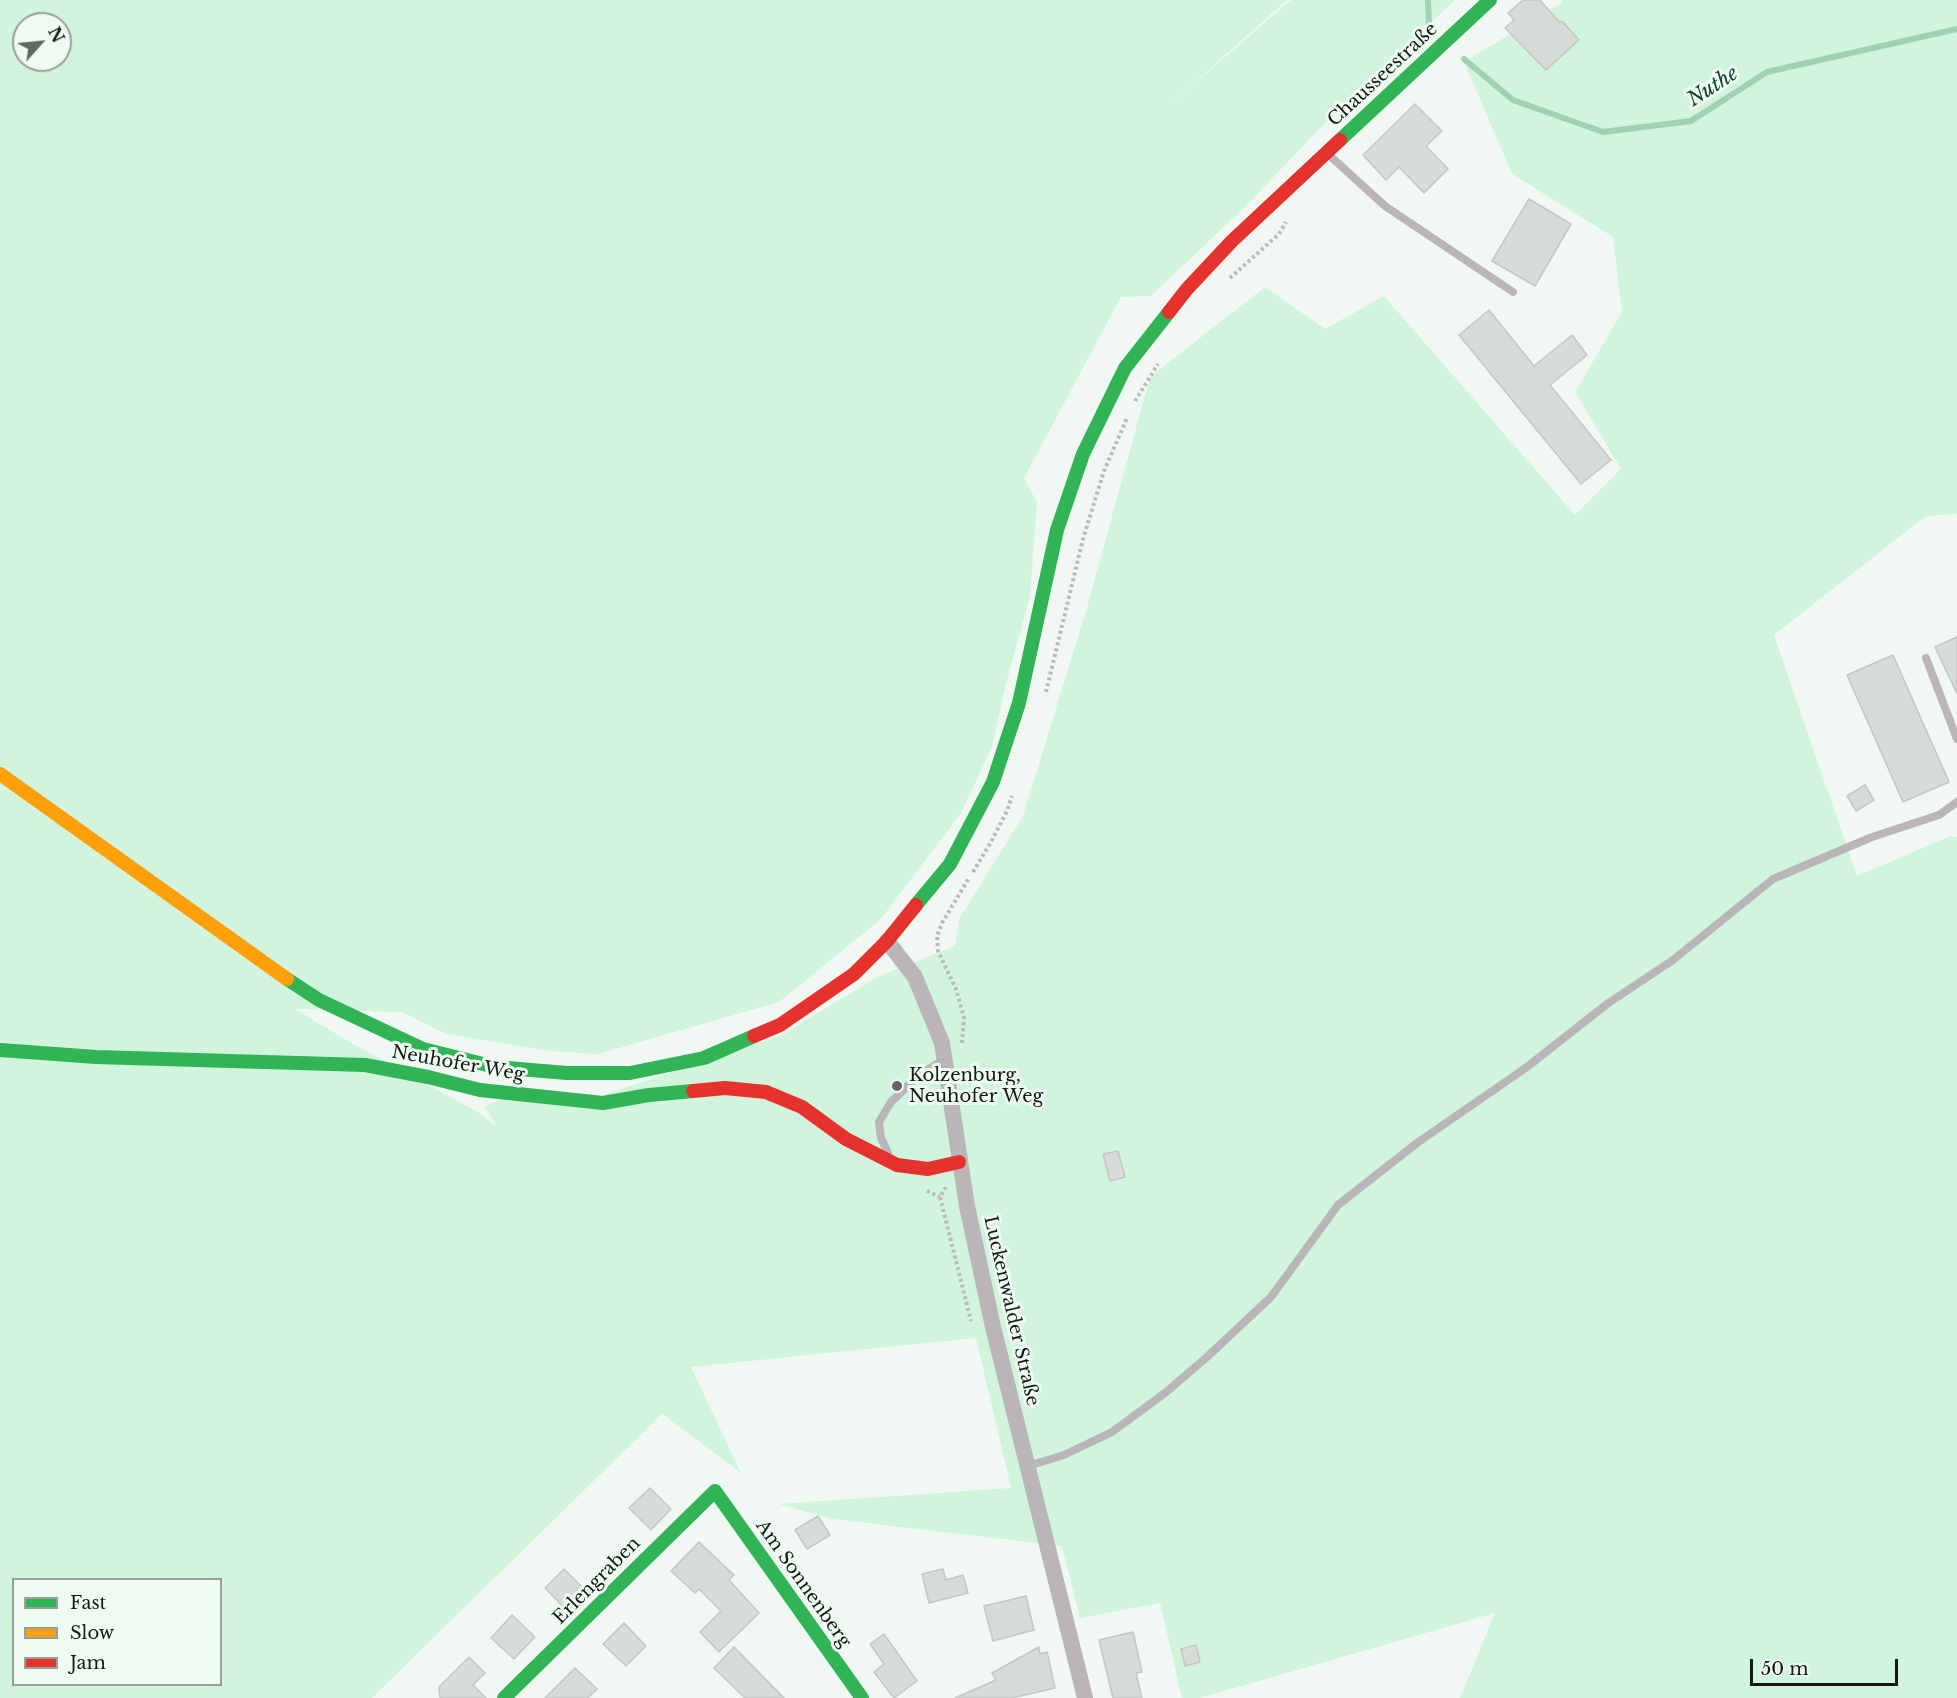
<!DOCTYPE html>
<html>
<head>
<meta charset="utf-8">
<style>
	body { margin:0 }
	#map { position:relative; width:1957px; height:1698px; overflow:hidden; background:#f1f8f3; font-family:"Libre Baskerville",serif }
	canvas { display:block }
	.legend { position:absolute; left:12px; top:1578px; width:210px; height:108px; box-sizing:border-box; background:#eefbf2; border:2px solid #97a19a; margin:0; padding:8px 10px; list-style:none; font-size:18px; color:#141916 }
	.legend li { display:flex; align-items:center; gap:12px; height:30px }
	.legend b { width:30px; border:2px solid #97a19a }
	.north { position:absolute; left:12px; top:12px; width:60px; height:60px; box-sizing:border-box; background:#eefbf2; border:2px solid #97a19a; border-radius:50%; rotate:63deg; font-size:16px; font-weight:700; line-height:24px; text-align:center; color:#141916 }
	.north::after { content:''; display:block; margin:auto; width:21px; height:27px; background:#616763; clip-path:polygon(50% 0,100% 100%,50% 72%,0 100%) }
	.scale { position:absolute; left:1750px; top:1659px; width:148px; height:27px; box-sizing:border-box; border:3px solid #141916; border-top:0; padding-left:8px; font-size:18px; line-height:21px; white-space:nowrap; color:#141916; -webkit-text-stroke:4px #eefbf2; paint-order:stroke }
</style>
</head>
<body>
<div id="map">
<canvas width="1957" height="1698"></canvas>
<ul class="legend">
<li><b style="height:8px;background:#30b455"></b>Fast</li>
<li><b style="height:8px;background:#ff9f0a"></b>Slow</li>
<li><b style="height:8px;background:#e5322d"></b>Jam</li>
</ul>
<div class="north">N</div>
<div class="scale">50 m</div>
</div>
<script>
const ctx = document.querySelector('canvas').getContext('2d');
ctx.lineJoin = 'round';
function fill(path, color) {
  ctx.fillStyle = color;
  ctx.fill(path, 'evenodd');
}
function toPath(rows) {
  const path = new Path2D();
  for (const r of rows) {
    path.moveTo(r[0], r[1]);
    for (let i = 2; i < r.length; i += 2) path.lineTo(r[i], r[i + 1]);
  }
  return path;
}
function strokePath(path, color, width, dash) {
  ctx.strokeStyle = color;
  ctx.lineWidth = width;
  ctx.lineCap = dash ? 'butt' : 'round';
  ctx.setLineDash(dash || []);
  ctx.stroke(path);
}
function write(font, color, halo, rows, align = 'center') {
  ctx.font = font + ' "Libre Baskerville",serif';
  ctx.lineWidth = 6;
  ctx.setLineDash([]);
  ctx.textBaseline = 'middle';
  ctx.strokeStyle = halo;
  ctx.fillStyle = color;
  for (const [text, x, y, turn = 0] of rows) {
    ctx.save();
    ctx.translate(x, y);
    ctx.rotate((+turn || 0) * Math.PI / 180);
    ctx.textAlign = isNaN(turn) ? turn : align;
    if (halo) ctx.strokeText(text, 0, 0);
    ctx.fillText(text, 0, 0);
    ctx.restore();
  }
}
const green = toPath([
	[0,0,1287,0,1166,108,1291,0,1455,0,1323,125,1246,206,1151,296,1121,297,1024,478,1037,502,1030,596,1006,684,992,747,961,813,880,920,779,1002,598,1054,549,1051,446,1034,402,1012,295,1009,353,1044,478,1112,497,1127,485,1106,514,1094,574,1105,782,1035,879,976,955,946,959,919,1023,816,1088,604,1150,377,1265,287,1325,329,1384,296,1575,515,1621,469,1575,392,1622,312,1613,237,1512,174,1464,62,1561,3,1562,0,1957,0,1957,514,1926,516,1774,635,1857,876,1950,836,1957,837,1957,1698,1460,1698,1495,1613,1200,1698,1182,1698,1160,1603,1080,1618,1062,1546,833,1519,779,1504,1011,1488,976,1338,691,1367,741,1473,662,1414,372,1698,0,1698],
	[24,24,60,24,60,60,24,60],
	[14,1580,220,1580,220,1684,14,1684]
]);
const stream = toPath([
	[1428,0,1429,24],
	[1464,59,1513,100,1603,132,1691,121,1767,72,1957,29]
]);
const building = toPath([
	[1523,0,1540,0,1560,23,1562,21,1579,40,1546,70,1505,28,1514,20,1508,13,1523,0],
	[1415,104,1442,131,1426,146,1448,169,1424,193,1399,167,1386,180,1363,155,1415,104],
	[1529,199,1571,224,1535,286,1492,261,1529,199],
	[1489,310,1534,366,1572,335,1587,355,1550,385,1611,460,1581,484,1459,335,1489,310],
	[1957,637,1957,694,1935,647,1957,637],
	[1893,655,1949,782,1903,802,1847,675,1893,655],
	[1865,785,1874,800,1856,811,1847,796,1865,785],
	[1118,1151,1125,1177,1110,1181,1103,1154,1118,1151],
	[650,1488,671,1509,651,1530,629,1508,650,1488],
	[818,1516,830,1535,807,1549,795,1530,818,1516],
	[699,1542,734,1575,729,1580,759,1613,719,1652,700,1632,721,1611,699,1589,695,1593,671,1571,699,1542],
	[564,1569,588,1593,568,1612,545,1588,564,1569],
	[943,1569,946,1580,963,1575,968,1593,929,1603,922,1574,943,1569],
	[1026,1596,1034,1630,993,1641,984,1606,1026,1596],
	[512,1615,535,1637,514,1659,491,1638,512,1615],
	[624,1623,646,1646,626,1666,603,1644,624,1623],
	[1133,1632,1142,1672,1136,1673,1142,1698,1113,1698,1099,1640,1133,1632],
	[884,1634,917,1681,894,1698,874,1672,884,1664,870,1644,884,1634],
	[1196,1645,1200,1662,1185,1666,1181,1649,1196,1645],
	[734,1647,784,1698,745,1698,714,1668,734,1647],
	[1039,1647,1040,1654,1047,1652,1055,1688,1012,1698,955,1698,996,1680,992,1673,1039,1647],
	[469,1657,485,1673,473,1685,486,1698,440,1698,439,1687,469,1657],
	[575,1668,597,1689,588,1698,545,1698,575,1668]
]);
const path = toPath([
	[1230,278,1279,234,1286,222],
	[1135,401,1158,364],
	[1046,692,1083,539,1104,471,1127,418],
	[973,872,991,842,1007,811,1012,796],
	[962,1043,964,1018,956,989,938,951,937,936,942,923,969,878],
	[946,1187,940,1197,971,1321],
	[927,1191,940,1197]
]);
const lane = toPath([
	[1329,155,1385,206,1513,292],
	[1926,658,1957,739],
	[888,1153,881,1138,879,1122,891,1102,918,1076,945,1059],
	[1028,1466,1064,1455,1112,1432,1165,1393,1207,1357,1271,1297,1338,1205,1417,1143,1527,1067,1607,1004,1673,960,1773,879,1872,837,1939,815,1957,802]
]);
const street = toPath([
	[887,941,915,977,942,1043,967,1206,993,1327,1085,1698]
]);
const fast = toPath([
	[1340,140,1490,0],
	[916,905,950,864,993,782,1019,703,1057,530,1083,454,1125,368,1169,312],
	[287,979,319,1000,423,1049,495,1067,567,1073,630,1073,704,1058,754,1036],
	[0,1050,96,1057,365,1065,428,1077,480,1090,603,1103,649,1095,693,1091],
	[504,1698,715,1491,862,1698]
]);
const slow = toPath([
	[0,774,287,979]
]);
const jam = toPath([
	[1169,312,1187,289,1232,241,1340,140],
	[754,1036,780,1025,854,974,887,941,916,905],
	[693,1091,725,1088,766,1092,802,1107,846,1139,897,1165,928,1169,959,1162]
]);
const markers = [
	[897,1086,6,"#616763"]
];
const streetNames = [
	["Chausseestraße",1383,75,-43],
	["Neuhofer Weg",458,1064,10],
	["Luckenwalder Straße",1011,1311,77],
	["Erlengraben",597,1581,-45],
	["Am Sonnenberg",803,1584,55]
];
const poiNames = [
	["Kolzenburg,",909,1076],
	["Neuhofer Weg",909,1097]
];
const waterNames = [
	["Nuthe",1713,87,-33]
];
fill(green, '#d1f4dd');
strokePath(stream, '#9fd1b2', 6);
fill(building, '#d7dcd9');
strokePath(building, '#c3c8c4', 1.5);
strokePath(path, '#bababa', 4, [3, 3]);
strokePath(lane, '#b9b5b8', 8);
strokePath(street, '#b9b5b8', 16);
strokePath(fast, '#30b455', 14);
strokePath(slow, '#ff9f0a', 14);
strokePath(jam, '#e5322d', 14);
for (const [x, y, r, color] of markers) {
  const dot = new Path2D();
  dot.arc(x, y, r, 0, 2 * Math.PI);
  ctx.fillStyle = color;
  ctx.fill(dot);
  strokePath(dot, '#eefbf2', 2);
}
write('18px', '#141916', '#eefbf2', streetNames);
write('18px', '#141916', '#eefbf2', poiNames, 'left');
write('italic 20px', '#10452a', '#eefbf2', waterNames);
</script>
</body>
</html>
